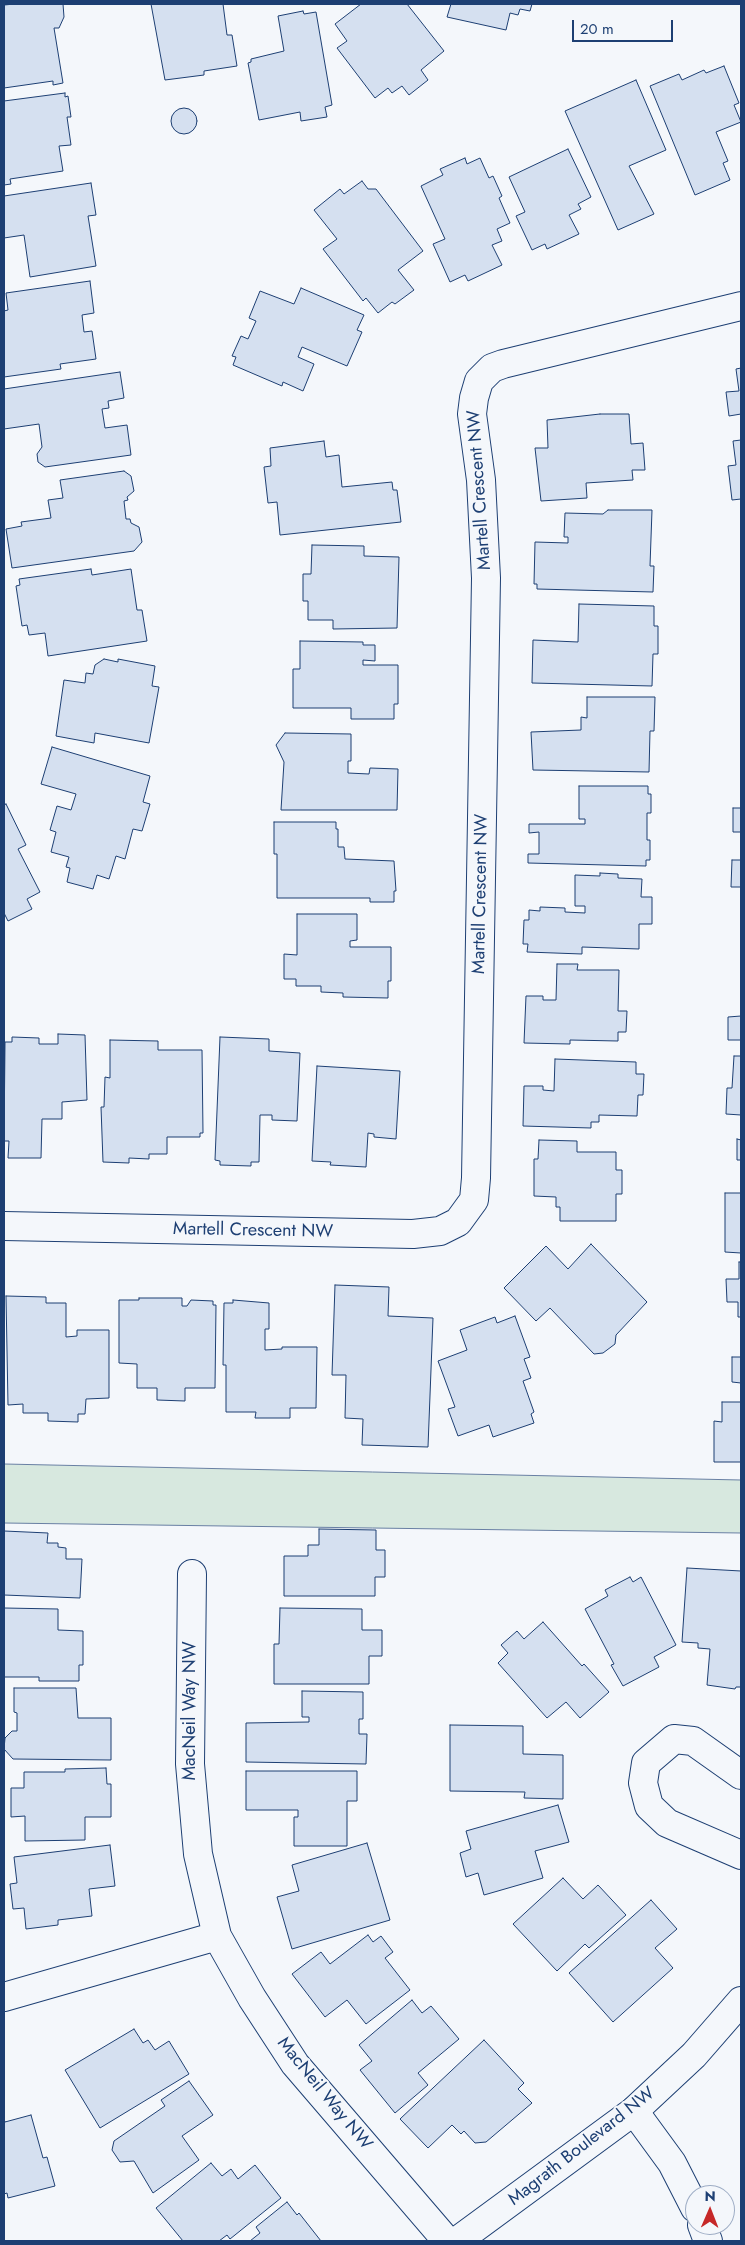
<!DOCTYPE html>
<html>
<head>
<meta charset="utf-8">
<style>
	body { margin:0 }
	#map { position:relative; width:745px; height:2245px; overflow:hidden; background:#f4f7fb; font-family:Jost,sans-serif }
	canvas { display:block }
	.frame { position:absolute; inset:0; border:5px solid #1d3f73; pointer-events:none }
	.north { position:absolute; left:685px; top:2185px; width:50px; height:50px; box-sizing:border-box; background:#f4f7fb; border:1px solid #9eadc5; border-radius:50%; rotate:1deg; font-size:14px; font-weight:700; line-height:20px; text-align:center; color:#1d3f73 }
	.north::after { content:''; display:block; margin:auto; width:18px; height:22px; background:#c62828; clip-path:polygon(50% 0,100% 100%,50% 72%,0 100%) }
	.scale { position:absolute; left:572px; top:20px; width:101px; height:22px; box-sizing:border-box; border:2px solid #1d3f73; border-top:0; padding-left:6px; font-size:15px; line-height:18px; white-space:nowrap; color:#1d3f73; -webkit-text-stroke:4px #f4f7fb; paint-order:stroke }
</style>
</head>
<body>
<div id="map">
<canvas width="745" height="2245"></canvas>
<div class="frame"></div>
<div class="north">N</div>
<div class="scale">20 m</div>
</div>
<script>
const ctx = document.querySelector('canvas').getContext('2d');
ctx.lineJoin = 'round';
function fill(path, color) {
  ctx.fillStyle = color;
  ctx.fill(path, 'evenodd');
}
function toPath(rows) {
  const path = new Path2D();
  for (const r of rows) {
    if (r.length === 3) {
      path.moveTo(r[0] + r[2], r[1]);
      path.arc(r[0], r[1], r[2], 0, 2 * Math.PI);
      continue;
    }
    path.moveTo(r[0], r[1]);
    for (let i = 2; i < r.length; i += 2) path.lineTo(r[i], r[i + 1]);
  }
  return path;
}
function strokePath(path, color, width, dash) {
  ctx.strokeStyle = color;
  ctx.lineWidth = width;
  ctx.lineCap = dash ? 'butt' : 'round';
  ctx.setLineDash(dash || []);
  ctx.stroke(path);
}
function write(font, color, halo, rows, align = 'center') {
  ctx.font = font + ' Jost,sans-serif';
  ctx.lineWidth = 4;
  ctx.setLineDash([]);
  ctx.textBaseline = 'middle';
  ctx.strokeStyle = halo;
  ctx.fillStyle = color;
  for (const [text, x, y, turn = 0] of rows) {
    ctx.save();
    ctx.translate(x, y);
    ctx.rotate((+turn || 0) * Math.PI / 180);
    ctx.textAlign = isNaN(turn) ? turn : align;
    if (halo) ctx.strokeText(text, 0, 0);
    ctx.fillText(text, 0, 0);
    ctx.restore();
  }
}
const green = toPath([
	[4,1464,741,1480,741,1533,4,1523,4,1464]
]);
const building = toPath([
	[15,4,63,4,64,17,59,28,54,28,63,83,53,85,53,81,4,88,4,5,15,4],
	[151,4,223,4,227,35,232,35,237,66,204,71,204,75,165,80,151,4],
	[361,4,407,4,444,51,421,70,428,80,409,95,402,86,392,93,388,88,375,98,337,48,347,41,335,24,361,4],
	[451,4,532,4,530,11,520,9,518,15,510,13,506,30,447,17,451,4],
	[303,11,304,14,316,12,332,105,325,107,327,117,301,121,300,112,259,120,248,63,251,62,251,59,284,51,278,16,303,11],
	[724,66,739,103,734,105,741,122,716,132,728,161,723,163,730,180,695,195,650,86,679,74,682,80,704,70,706,73,724,66],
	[636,80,666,150,629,166,654,214,618,230,565,111,636,80],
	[65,93,65,97,68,96,71,117,67,117,71,145,59,146,63,171,10,179,11,184,4,185,4,101,65,93],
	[184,121,13],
	[568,149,591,197,578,204,581,209,569,215,579,234,547,249,545,244,532,250,516,216,525,212,509,177,568,149],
	[465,158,467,164,480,158,489,178,493,176,502,196,499,198,510,223,497,229,502,241,492,245,502,265,468,281,465,275,450,282,433,244,445,239,421,186,443,175,440,169,465,158],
	[362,181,368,189,376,189,423,251,398,270,414,290,395,304,392,302,378,313,366,298,363,301,323,249,337,239,314,210,340,189,344,194,362,181],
	[91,183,96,215,88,216,96,266,30,277,24,235,4,238,4,196,91,183],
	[90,281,94,313,82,315,84,332,92,331,96,359,60,364,61,369,4,377,4,311,8,310,6,293,90,281],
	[301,288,364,315,357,330,362,332,347,366,302,347,298,357,314,364,303,391,283,382,282,386,233,365,236,357,232,356,241,336,248,339,256,321,249,318,260,291,294,304,301,288],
	[741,368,741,414,729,416,726,392,739,391,736,369,741,368],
	[120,372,124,398,108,401,109,408,102,409,105,428,127,425,131,455,45,467,38,462,37,454,42,447,39,424,4,429,4,389,120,372],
	[600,414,629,414,631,444,643,443,645,470,632,470,633,480,586,483,587,498,541,501,535,448,548,448,547,420,600,414],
	[741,440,741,499,732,500,728,466,736,465,733,441,741,440],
	[324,441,326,457,339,455,342,487,392,482,393,490,397,490,401,522,280,535,277,502,268,503,264,467,271,466,270,448,324,441],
	[124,471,131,476,134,491,127,497,128,500,124,501,126,519,130,519,131,523,139,527,142,542,134,551,12,568,6,529,22,526,21,522,51,518,48,500,63,498,60,480,124,471],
	[608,510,652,510,650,566,654,566,653,592,537,589,537,584,534,584,535,542,568,543,568,537,564,537,565,513,603,514,608,510],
	[312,545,364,546,364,556,399,557,397,628,333,629,333,620,308,620,308,601,303,601,303,574,311,574,312,545],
	[91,569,92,575,131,569,137,610,142,610,147,641,48,656,45,633,29,635,27,625,22,626,16,586,20,585,19,579,91,569],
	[579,604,654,606,654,626,658,626,658,654,653,654,652,686,532,683,533,640,578,642,579,604],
	[300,641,363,642,363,645,375,645,375,661,363,660,363,665,398,665,398,704,394,704,394,719,351,719,351,708,293,708,293,669,300,669,300,641],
	[104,659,118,662,118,659,155,666,152,686,159,687,149,743,95,733,94,743,56,736,64,680,85,683,86,673,93,674,95,665,104,659],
	[587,697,655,697,654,731,650,731,649,772,533,770,531,732,581,730,581,717,587,718,587,697],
	[285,733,351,734,351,761,348,761,348,773,369,774,370,768,398,769,397,810,281,810,284,762,276,745,285,733],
	[52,747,150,776,143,802,150,804,142,831,133,829,125,859,116,856,109,879,97,875,93,889,67,882,70,868,66,867,69,857,51,852,56,832,50,830,57,806,71,810,76,794,41,784,52,747],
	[579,786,648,786,648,794,651,794,651,813,647,813,647,840,650,840,650,860,646,860,646,866,528,863,528,854,539,854,539,832,529,833,529,824,585,824,585,819,579,819,579,786],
	[6,804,26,845,18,849,40,892,27,899,32,909,8,921,4,913,4,805,6,804],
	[733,808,741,808,741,832,733,832,733,808],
	[274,822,336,822,336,829,338,829,338,847,344,847,345,859,394,861,396,891,394,891,394,902,370,902,370,898,277,898,277,854,274,854,274,822],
	[732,860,741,860,741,887,731,887,732,860],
	[600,873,618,874,618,878,642,879,641,897,652,897,652,924,639,924,639,949,582,947,582,954,527,952,528,944,523,944,524,920,529,920,529,910,540,911,540,907,565,908,565,912,585,913,585,906,575,906,575,875,600,876,600,873],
	[297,914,357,914,357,940,350,941,350,947,391,947,391,981,388,981,388,998,343,997,343,993,321,992,321,986,296,986,296,979,284,979,284,954,297,955,297,914],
	[557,964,578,964,577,970,619,970,618,1011,627,1011,626,1032,618,1032,618,1041,570,1040,570,1044,524,1043,526,996,543,996,543,1000,556,1000,557,964],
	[741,1016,741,1040,728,1040,728,1017,741,1016],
	[58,1034,85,1035,87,1100,62,1102,62,1119,42,1119,41,1158,8,1158,9,1141,4,1141,5,1042,12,1042,12,1037,39,1038,39,1044,58,1044,58,1034],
	[220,1037,269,1039,269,1051,300,1053,297,1121,272,1120,272,1115,260,1115,259,1162,251,1162,251,1166,220,1165,220,1161,215,1160,220,1037],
	[110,1040,158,1041,158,1050,202,1050,203,1133,200,1133,200,1137,167,1137,167,1154,149,1154,149,1159,129,1158,129,1163,103,1162,101,1107,104,1107,105,1077,110,1078,110,1040],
	[734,1056,741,1056,741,1115,726,1114,727,1088,732,1088,734,1056],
	[555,1059,636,1062,636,1074,644,1074,643,1095,638,1095,637,1116,599,1115,599,1122,591,1122,591,1128,523,1126,524,1086,543,1086,543,1090,554,1091,555,1059],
	[317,1066,400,1071,396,1139,374,1137,374,1134,368,1133,366,1167,330,1165,331,1162,312,1161,317,1066],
	[737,1139,741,1140,741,1160,737,1160,737,1139],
	[539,1140,577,1141,577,1152,616,1152,616,1170,622,1170,622,1194,616,1194,616,1221,560,1221,560,1207,556,1207,556,1197,534,1196,534,1159,538,1159,539,1140],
	[725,1193,741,1193,741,1253,725,1252,725,1193],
	[591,1244,647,1302,616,1335,615,1344,603,1353,594,1354,550,1308,536,1321,504,1288,546,1246,568,1269,591,1244],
	[739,1262,741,1262,741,1317,738,1317,738,1302,727,1302,726,1279,739,1279,739,1262],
	[335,1285,389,1287,388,1316,433,1318,428,1447,362,1445,363,1419,345,1418,346,1375,332,1375,335,1285],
	[6,1296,46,1297,46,1303,66,1303,66,1337,77,1336,77,1330,109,1330,109,1398,86,1399,85,1414,78,1414,78,1422,48,1421,48,1413,23,1413,23,1404,8,1405,6,1296],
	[139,1298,182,1298,182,1306,187,1306,191,1300,213,1301,213,1305,216,1305,215,1388,185,1388,185,1401,157,1400,157,1388,137,1388,137,1364,119,1363,119,1300,139,1300,139,1298],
	[233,1300,269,1303,269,1329,265,1329,265,1350,282,1349,282,1347,317,1347,316,1408,290,1408,290,1418,255,1418,256,1412,226,1412,226,1365,223,1365,224,1303,233,1303,233,1300],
	[515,1316,530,1357,524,1359,531,1378,523,1381,534,1412,531,1414,534,1423,493,1437,489,1425,458,1436,448,1409,455,1407,438,1361,467,1350,460,1330,495,1317,497,1323,515,1316],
	[732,1357,741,1357,741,1383,732,1382,732,1357],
	[722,1402,741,1402,741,1462,714,1462,714,1421,722,1422,722,1402],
	[319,1529,376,1530,376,1550,385,1550,385,1577,375,1577,375,1596,284,1596,284,1556,308,1556,308,1545,319,1545,319,1529],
	[4,1531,48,1533,47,1543,58,1543,58,1547,66,1548,66,1559,82,1559,80,1598,4,1595,4,1531],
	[687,1568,741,1571,741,1687,736,1687,735,1689,707,1685,710,1649,698,1648,698,1643,682,1642,687,1568],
	[630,1577,633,1582,641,1577,676,1645,654,1657,659,1667,623,1686,611,1665,614,1664,585,1609,608,1596,605,1590,630,1577],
	[4,1608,58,1609,58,1630,83,1631,83,1665,79,1665,79,1681,39,1681,39,1677,4,1677,4,1608],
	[280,1608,362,1609,362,1630,382,1630,382,1656,369,1656,369,1684,274,1684,274,1644,279,1644,280,1608],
	[543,1622,582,1666,584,1664,609,1692,580,1718,566,1702,547,1718,498,1663,508,1653,501,1645,517,1631,524,1639,543,1622],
	[14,1688,76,1688,78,1718,111,1718,111,1760,13,1759,4,1749,5,1738,12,1731,17,1731,17,1713,14,1712,14,1688],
	[302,1691,363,1692,363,1719,359,1719,359,1734,367,1734,366,1764,246,1762,246,1723,309,1722,309,1717,302,1717,302,1691],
	[450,1725,523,1726,523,1754,563,1755,563,1799,524,1798,525,1792,450,1791,450,1725],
	[106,1768,107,1784,111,1784,111,1817,85,1817,85,1840,25,1841,25,1816,11,1817,11,1788,24,1788,24,1772,65,1772,65,1769,106,1768],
	[246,1771,357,1771,357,1801,347,1801,347,1846,294,1846,294,1817,298,1817,298,1810,246,1810,246,1771],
	[558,1805,569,1842,535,1851,543,1878,484,1895,478,1873,466,1877,460,1853,471,1849,466,1831,558,1805],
	[367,1843,390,1920,292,1949,277,1897,299,1891,292,1865,367,1843],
	[110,1845,115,1886,89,1889,92,1916,58,1920,58,1925,26,1929,24,1908,13,1909,10,1884,17,1883,14,1857,110,1845],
	[563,1878,583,1899,598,1885,626,1915,589,1948,585,1944,557,1971,513,1924,563,1878],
	[651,1900,677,1929,655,1948,673,1968,613,2022,569,1973,651,1900],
	[368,1935,373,1942,381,1936,393,1952,385,1958,410,1990,366,2024,347,2000,325,2017,292,1974,321,1952,330,1964,368,1935],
	[412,2000,422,2013,431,2006,459,2039,418,2073,428,2085,395,2113,360,2070,372,2061,359,2045,412,2000],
	[134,2029,143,2043,148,2040,155,2050,169,2041,189,2074,100,2128,65,2070,134,2029],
	[484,2040,524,2083,518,2089,532,2103,486,2142,475,2143,464,2131,461,2134,452,2125,428,2148,400,2119,484,2040],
	[189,2081,213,2115,182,2136,199,2160,153,2193,134,2161,120,2162,112,2150,114,2141,165,2106,161,2100,189,2081],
	[31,2115,43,2158,47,2157,55,2186,8,2198,7,2193,4,2194,4,2119,5,2122,31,2115],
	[211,2163,222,2176,231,2169,238,2179,255,2165,281,2198,230,2239,227,2235,219,2241,183,2241,156,2208,211,2163],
	[287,2202,297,2215,299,2213,321,2241,250,2241,260,2233,256,2227,287,2202]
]);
const minor = toPath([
	[4,1226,413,1234,440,1231,458,1222,474,1200,476,1178,486,578,481,480,472,414,474,398,479,381,492,368,503,364,741,306],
	[192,1574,190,1764,198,1854,217,1936,252,1998,295,2064,447,2241],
	[741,1775,693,1741,674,1739,646,1763,643,1783,649,1806,667,1823,741,1855],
	[4,1997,217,1936],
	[634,2111,672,2163,695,2208],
	[702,2225,708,2241]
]);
const tertiary = toPath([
	[457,2241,634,2111,694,2055,741,2001]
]);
const streetNames = [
	["Martell Crescent NW",480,490,-94],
	["Martell Crescent NW",481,894,-89],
	["Martell Crescent NW",253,1231,1],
	["MacNeil Way NW",191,1711,-90],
	["MacNeil Way NW",324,2094,51],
	["Magrath Boulevard NW",582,2147,-38]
];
fill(green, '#d7e8df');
strokePath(green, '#687fa3', 1);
fill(building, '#d5e0f0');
strokePath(building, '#1d3f73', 1);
strokePath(minor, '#1d3f73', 30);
strokePath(tertiary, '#1d3f73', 30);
strokePath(minor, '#f4f7fb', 28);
strokePath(tertiary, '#f4f7fb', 28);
write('18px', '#1d3f73', '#f4f7fb', streetNames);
</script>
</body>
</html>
